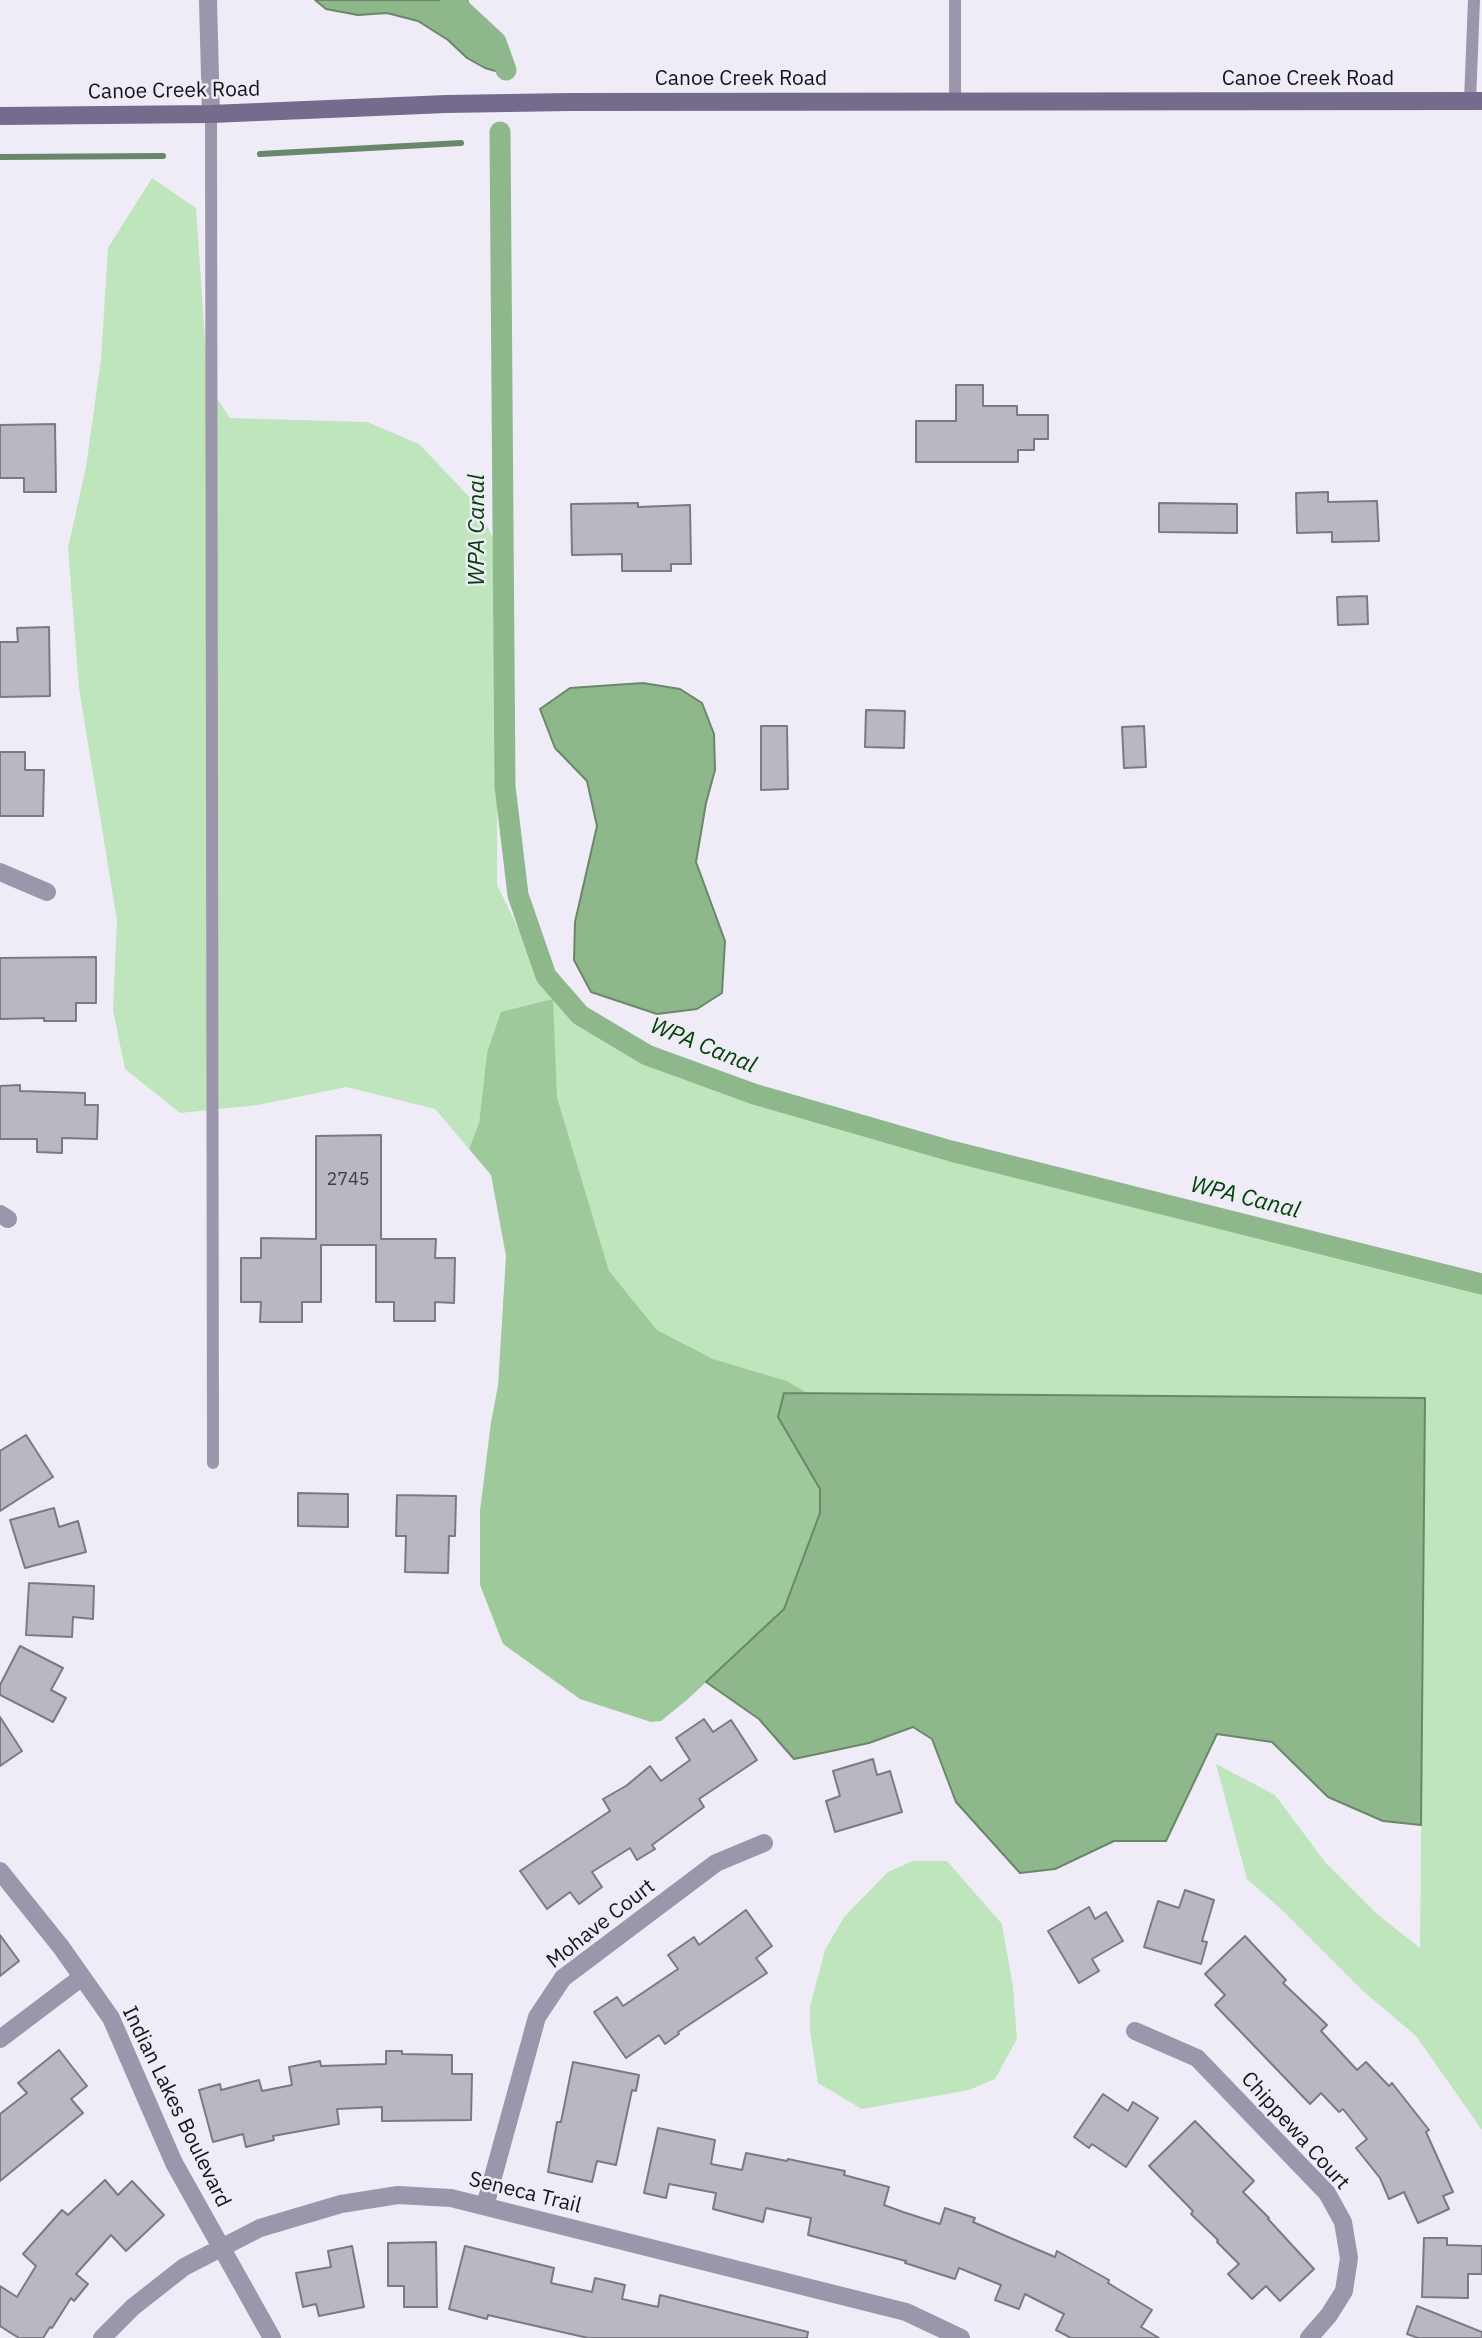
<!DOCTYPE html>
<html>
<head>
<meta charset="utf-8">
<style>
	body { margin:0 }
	canvas { display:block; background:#efecf8 }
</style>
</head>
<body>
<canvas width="1482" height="2338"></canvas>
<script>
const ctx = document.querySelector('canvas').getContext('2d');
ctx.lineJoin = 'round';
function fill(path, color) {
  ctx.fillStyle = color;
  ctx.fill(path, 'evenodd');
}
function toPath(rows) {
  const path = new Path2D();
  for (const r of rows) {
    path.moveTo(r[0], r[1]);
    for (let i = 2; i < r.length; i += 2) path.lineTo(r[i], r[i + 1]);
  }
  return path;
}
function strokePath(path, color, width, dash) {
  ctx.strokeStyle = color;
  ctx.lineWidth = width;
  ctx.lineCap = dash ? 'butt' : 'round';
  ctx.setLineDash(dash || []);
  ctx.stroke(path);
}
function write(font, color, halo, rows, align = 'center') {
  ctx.font = font + ' "IBM Plex Sans",sans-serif';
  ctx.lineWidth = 5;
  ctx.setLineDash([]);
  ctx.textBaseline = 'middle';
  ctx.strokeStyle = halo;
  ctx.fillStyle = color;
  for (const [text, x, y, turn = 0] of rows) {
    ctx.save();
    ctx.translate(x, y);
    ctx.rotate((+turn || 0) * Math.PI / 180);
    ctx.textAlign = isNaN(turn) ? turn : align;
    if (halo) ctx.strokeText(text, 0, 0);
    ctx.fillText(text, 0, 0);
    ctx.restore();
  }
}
const green = toPath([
	[152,178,196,208,208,385,230,418,367,422,419,444,478,506,498,550,497,885,553,999,682,1079,1049,1181,1482,1285,1482,2130,1416,2036,1363,1991,1283,1911,1247,1879,1216,1764,1275,1795,1325,1862,1377,1914,1420,1948,1425,1398,809,1394,787,1381,713,1359,657,1330,609,1271,557,1097,552,999,487,1053,479,1123,469,1149,435,1109,346,1087,258,1105,180,1113,125,1069,113,1010,117,921,79,688,68,548,86,467,101,359,108,248],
	[913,1861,947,1861,1002,1924,1013,1987,1017,2039,995,2079,969,2090,862,2109,818,2083,810,2031,810,2006,825,1950,844,1917,888,1872]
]);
const forest = toPath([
	[553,999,557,1097,609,1271,657,1330,713,1359,787,1381,809,1394,784,1393,778,1417,820,1489,820,1513,784,1609,688,1699,661,1721,651,1722,580,1699,503,1644,480,1585,480,1511,491,1422,498,1386,506,1256,491,1175,469,1149,479,1123,487,1053,501,1012]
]);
const water = toPath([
	[315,0,467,0,471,11,481,23,498,32,499,72,485,68,467,58,448,40,418,21,387,13,358,15,326,9,315,0],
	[643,683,680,689,702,703,714,734,715,770,706,803,696,862,725,941,722,993,697,1009,657,1014,591,992,574,960,575,922,597,826,587,781,555,748,540,709,570,688,643,683],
	[784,1393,1425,1398,1421,1825,1383,1821,1328,1797,1272,1742,1217,1734,1166,1841,1114,1841,1055,1869,1020,1873,956,1802,932,1739,913,1727,869,1743,794,1759,759,1719,706,1682,784,1609,820,1513,820,1489,778,1417,784,1393]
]);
const stream = toPath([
	[260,154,461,143],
	[0,157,163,156]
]);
const canal = toPath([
	[451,0,496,42,506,70],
	[500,132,505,786,518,895,546,976,580,1015,647,1055,754,1094,951,1151,1482,1284]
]);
const building = toPath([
	[956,385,983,385,983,406,1017,406,1017,415,1048,415,1048,439,1034,439,1034,450,1018,450,1018,462,916,462,916,421,956,421,956,385],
	[55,424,56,492,24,492,24,478,0,478,0,425,55,424],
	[1328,492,1328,502,1377,501,1379,541,1332,542,1332,532,1297,533,1296,493,1328,492],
	[638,503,638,507,690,505,691,564,671,564,671,571,622,571,622,554,572,555,571,504,638,503],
	[1159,503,1237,504,1237,533,1159,532,1159,503],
	[1367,596,1368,624,1338,625,1337,597,1367,596],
	[49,627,50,696,0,697,0,642,18,642,17,628,49,627],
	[866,710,905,711,904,748,865,747,866,710],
	[761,726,787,726,788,789,761,790,761,726],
	[1144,726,1146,767,1124,768,1122,727,1144,726],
	[0,752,25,752,25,770,44,770,43,816,0,816,0,752],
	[96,957,96,1003,76,1003,76,1021,44,1021,44,1018,0,1019,0,958,96,957],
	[20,1085,20,1091,85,1093,85,1105,98,1105,97,1139,62,1138,62,1153,37,1152,37,1139,0,1139,0,1086,20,1085],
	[381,1135,381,1239,436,1239,435,1258,455,1258,454,1303,435,1302,435,1321,394,1321,394,1302,376,1302,376,1245,321,1245,321,1302,302,1302,302,1322,260,1322,261,1302,241,1302,241,1258,261,1258,261,1238,316,1239,316,1136,381,1135],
	[26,1435,53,1477,0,1511,0,1451,26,1435],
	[298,1493,348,1494,348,1527,298,1526,298,1493],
	[397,1495,456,1496,455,1536,449,1536,448,1573,405,1572,406,1536,396,1536,397,1495],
	[54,1508,59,1527,78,1521,86,1552,25,1568,10,1520,54,1508],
	[29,1583,94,1586,93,1619,73,1617,72,1637,26,1635,29,1583],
	[20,1646,63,1668,51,1690,66,1698,53,1722,0,1695,0,1685,20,1646],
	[0,1717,22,1751,0,1766,0,1717],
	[704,1719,713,1732,731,1720,757,1760,699,1799,704,1807,652,1845,655,1849,637,1860,630,1848,592,1872,602,1887,579,1904,570,1892,547,1909,520,1871,610,1811,603,1799,626,1786,650,1766,661,1781,690,1760,676,1738,704,1719],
	[873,1759,877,1775,890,1771,902,1812,835,1832,826,1801,840,1796,833,1771,873,1759],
	[1185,1890,1214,1900,1202,1941,1207,1942,1201,1964,1144,1947,1158,1901,1179,1908,1185,1890],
	[1089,1907,1095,1919,1106,1912,1123,1941,1092,1959,1099,1971,1079,1983,1048,1931,1089,1907],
	[746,1910,772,1946,756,1958,767,1973,678,2032,679,2034,665,2044,659,2035,626,2058,594,2012,617,1997,623,2006,678,1969,668,1955,694,1937,699,1945,746,1910],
	[0,1935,19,1961,0,1976,0,1935],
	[1245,1936,1286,1980,1283,1983,1327,2025,1321,2031,1357,2070,1366,2062,1389,2086,1392,2083,1429,2130,1426,2132,1453,2192,1443,2196,1449,2209,1418,2223,1404,2192,1389,2199,1380,2178,1356,2148,1367,2139,1343,2109,1339,2112,1321,2093,1310,2104,1215,2005,1225,1995,1205,1974,1245,1936],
	[59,2050,87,2086,71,2099,83,2113,0,2181,0,2114,27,2093,18,2083,59,2050],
	[386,2051,402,2051,402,2054,452,2055,452,2074,472,2074,471,2120,382,2121,382,2107,337,2109,339,2124,273,2136,274,2140,246,2147,243,2134,213,2142,199,2090,220,2084,221,2090,259,2080,262,2091,292,2085,289,2067,320,2061,321,2066,386,2064,386,2051],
	[573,2062,639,2075,636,2091,632,2090,616,2165,597,2161,592,2182,548,2172,557,2122,561,2122,573,2062],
	[1103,2094,1128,2111,1133,2102,1158,2118,1126,2167,1092,2144,1089,2148,1074,2137,1103,2094],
	[1195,2121,1254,2181,1243,2192,1269,2218,1268,2219,1314,2269,1280,2301,1266,2286,1252,2299,1228,2274,1239,2264,1217,2242,1218,2240,1191,2214,1193,2211,1149,2166,1195,2121],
	[658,2128,715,2140,711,2164,742,2170,746,2153,787,2161,788,2159,845,2171,844,2175,889,2187,884,2205,903,2212,940,2224,945,2208,975,2218,973,2222,1055,2257,1057,2251,1109,2280,1108,2283,1152,2310,1141,2327,1159,2338,1071,2338,1056,2330,1064,2314,1025,2294,1019,2309,995,2300,1001,2285,959,2268,955,2279,905,2263,906,2261,808,2235,811,2218,766,2208,763,2222,713,2209,716,2193,669,2184,666,2198,644,2193,658,2128],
	[105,2180,118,2195,132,2181,164,2215,126,2251,111,2235,76,2274,88,2284,74,2301,71,2298,52,2328,50,2327,43,2338,19,2338,0,2326,0,2286,17,2297,36,2266,23,2254,62,2210,68,2215,105,2180],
	[1424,2238,1447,2238,1447,2245,1482,2246,1482,2274,1468,2274,1468,2298,1422,2297,1424,2238],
	[436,2242,437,2307,404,2307,404,2286,388,2286,388,2243,436,2242],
	[352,2246,364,2307,319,2316,316,2304,303,2307,296,2273,331,2267,328,2251,352,2246],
	[465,2246,554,2268,551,2283,592,2292,595,2278,625,2285,622,2299,658,2307,660,2295,808,2332,807,2338,588,2338,488,2315,487,2319,449,2309,465,2246],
	[1417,2306,1482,2332,1482,2338,1418,2338,1407,2334,1417,2306]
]);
const service = toPath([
	[955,0,955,102],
	[1470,101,1474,0],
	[211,114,213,1463]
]);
const minor = toPath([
	[208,0,211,114],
	[0,872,47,892],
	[0,1214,8,1219],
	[0,1871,61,1947,111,2018,174,2163,272,2338],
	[1135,2031,1197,2058,1327,2193,1343,2222,1349,2258,1344,2291,1329,2315,1309,2338],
	[0,2039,82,1977],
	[485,2206,537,2017,563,1978,716,1863,764,1843],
	[102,2338,133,2307,184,2267,260,2228,341,2204,398,2195,451,2198,906,2312,961,2338]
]);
const secondary = toPath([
	[0,116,211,114,446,104,570,102,1482,101]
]);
const numberNames = [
	["2745",348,1180]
];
const streetNames = [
	["Canoe Creek Road",741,79],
	["Canoe Creek Road",1308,79],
	["Canoe Creek Road",174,91,-1],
	["Mohave Court",601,1924,-38],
	["Indian Lakes Boulevard",176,2107,64],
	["Chippewa Court",1295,2131,48],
	["Seneca Trail",525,2193,14]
];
const waterNames = [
	["WPA Canal",477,530,-90],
	["WPA Canal",703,1046,22],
	["WPA Canal",1245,1198,14]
];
fill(green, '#bee5bc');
fill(forest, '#9ec99b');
fill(water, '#8eb88b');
strokePath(water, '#6a8769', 2);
strokePath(stream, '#6a8769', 6);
strokePath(canal, '#8eb88b', 21);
fill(building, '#bab7c3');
strokePath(building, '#7b7984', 2);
strokePath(service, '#9c96ad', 12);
strokePath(minor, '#9c96ad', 18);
strokePath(secondary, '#746b8d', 18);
write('18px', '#3e3d44', null, numberNames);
write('21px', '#151419', '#efecf8', streetNames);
write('italic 23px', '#014206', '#efecf8', waterNames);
</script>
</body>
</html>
